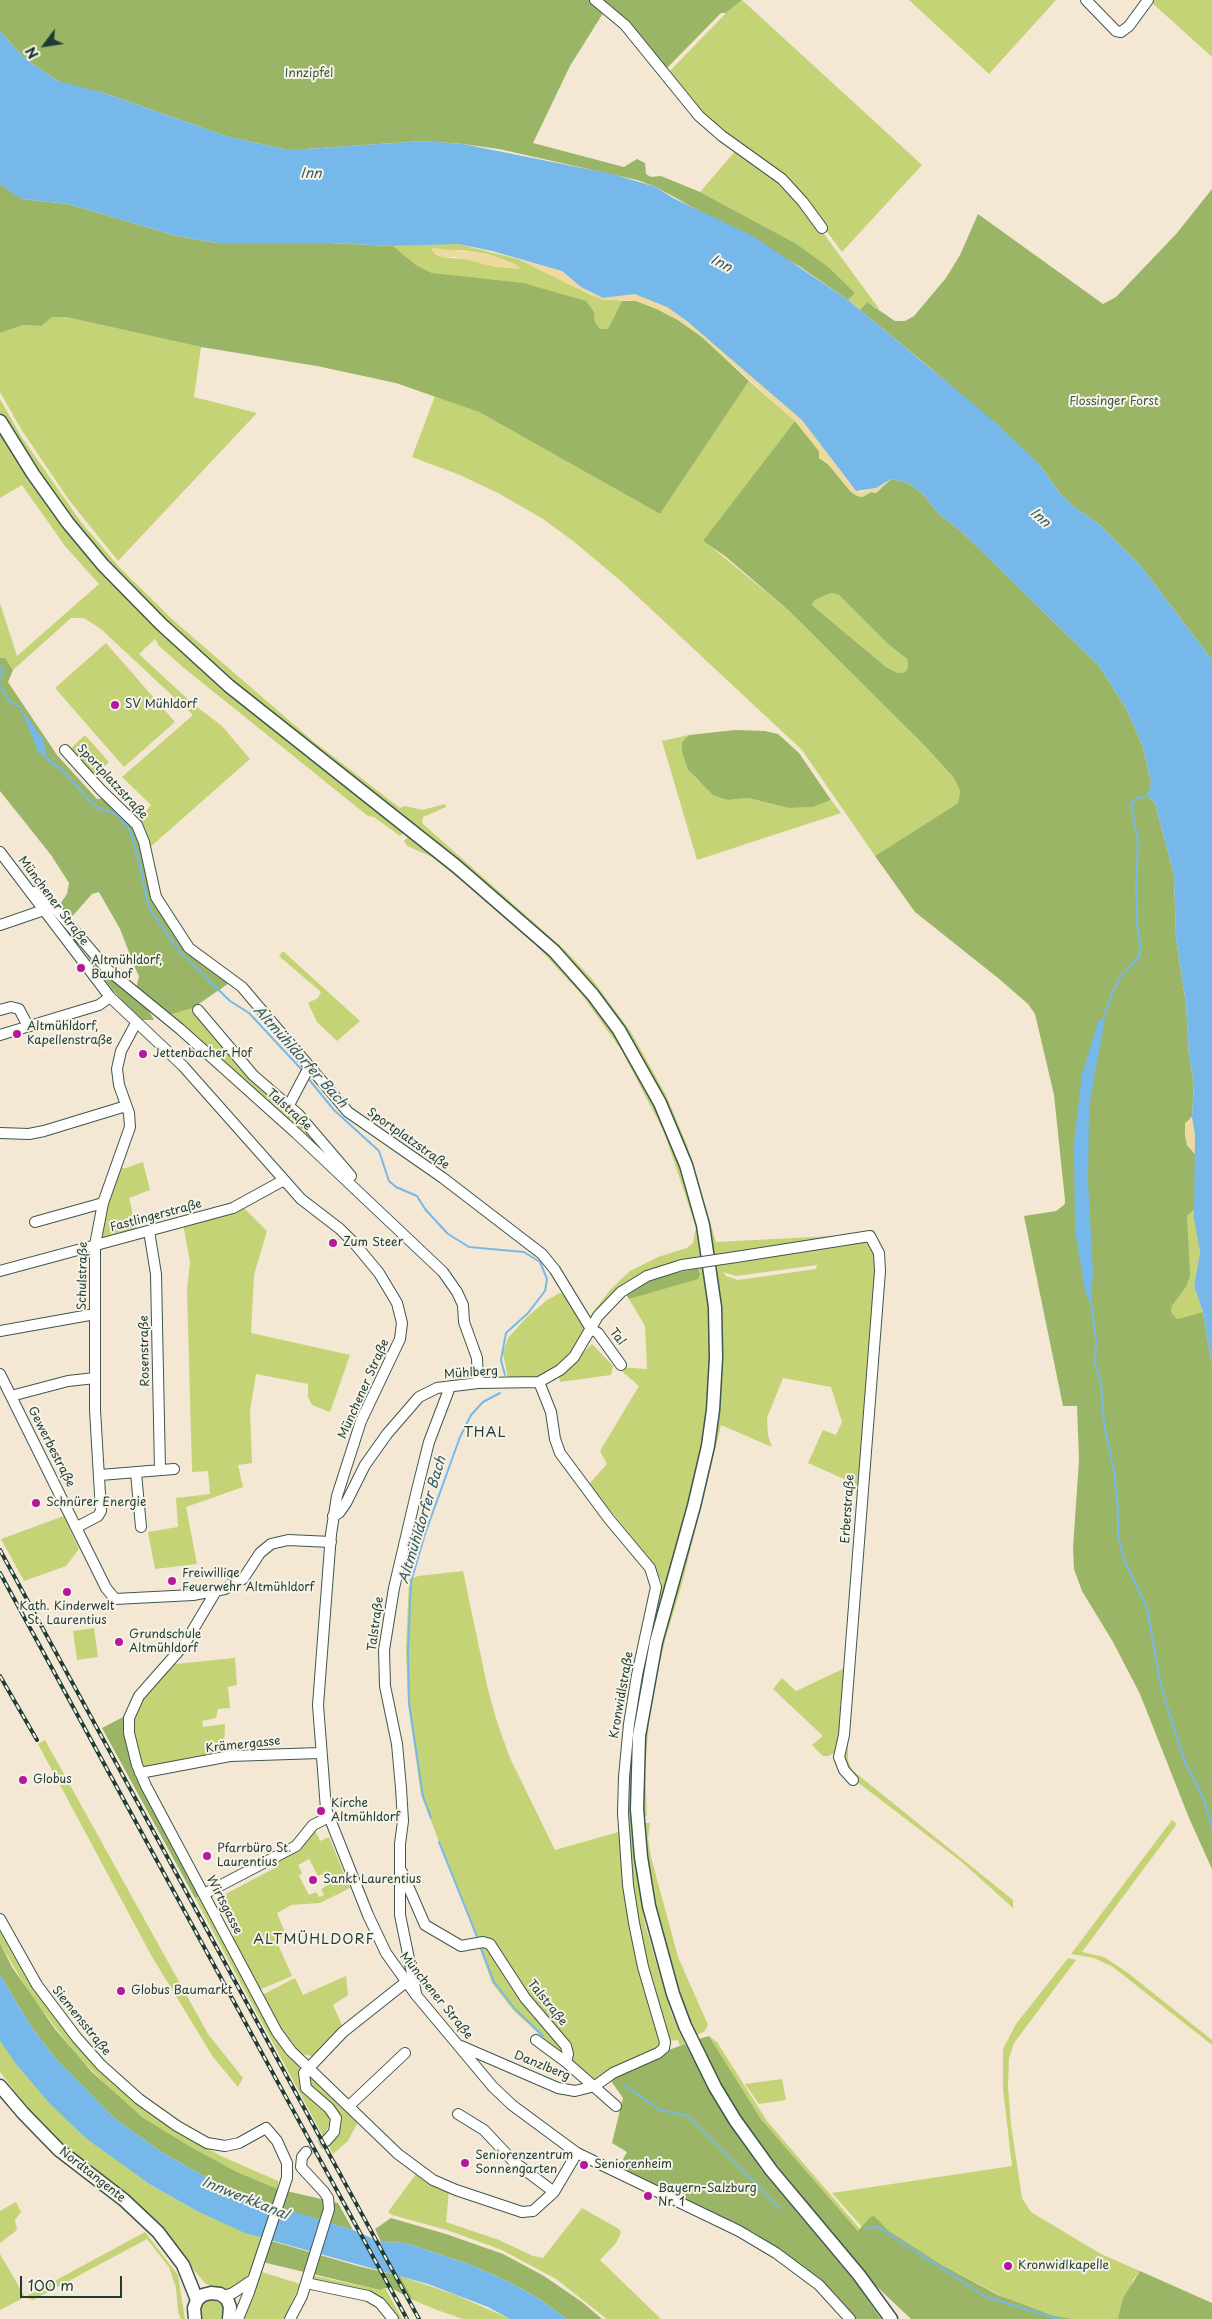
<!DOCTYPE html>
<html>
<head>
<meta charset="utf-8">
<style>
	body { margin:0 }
	#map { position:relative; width:1212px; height:2319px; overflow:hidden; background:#f4e8d4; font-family:"Playpen Sans",sans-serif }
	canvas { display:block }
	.north { position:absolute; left:20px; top:20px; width:50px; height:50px; -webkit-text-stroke:4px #f7f3e8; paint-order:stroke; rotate:239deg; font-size:14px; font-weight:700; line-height:20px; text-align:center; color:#1f3d34 }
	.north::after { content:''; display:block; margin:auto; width:18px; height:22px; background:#1f3d34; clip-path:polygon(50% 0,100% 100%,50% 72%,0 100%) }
	.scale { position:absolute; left:20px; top:2276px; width:102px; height:22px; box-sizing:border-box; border:2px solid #1f3d34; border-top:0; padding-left:6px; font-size:15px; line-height:18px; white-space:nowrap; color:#1f3d34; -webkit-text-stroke:4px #f7f3e8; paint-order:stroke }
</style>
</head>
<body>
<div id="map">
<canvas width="1212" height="2319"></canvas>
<div class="north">N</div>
<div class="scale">100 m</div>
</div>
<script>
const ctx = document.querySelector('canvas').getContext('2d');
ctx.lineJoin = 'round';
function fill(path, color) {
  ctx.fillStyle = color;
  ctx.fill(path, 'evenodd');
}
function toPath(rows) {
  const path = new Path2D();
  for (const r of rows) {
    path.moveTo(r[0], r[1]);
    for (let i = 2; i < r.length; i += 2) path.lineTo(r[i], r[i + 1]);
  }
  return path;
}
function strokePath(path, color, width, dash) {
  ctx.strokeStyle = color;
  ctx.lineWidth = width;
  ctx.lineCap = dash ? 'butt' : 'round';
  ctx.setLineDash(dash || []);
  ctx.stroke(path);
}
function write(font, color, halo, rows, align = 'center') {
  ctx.font = font + ' "Playpen Sans",sans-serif';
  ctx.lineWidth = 4;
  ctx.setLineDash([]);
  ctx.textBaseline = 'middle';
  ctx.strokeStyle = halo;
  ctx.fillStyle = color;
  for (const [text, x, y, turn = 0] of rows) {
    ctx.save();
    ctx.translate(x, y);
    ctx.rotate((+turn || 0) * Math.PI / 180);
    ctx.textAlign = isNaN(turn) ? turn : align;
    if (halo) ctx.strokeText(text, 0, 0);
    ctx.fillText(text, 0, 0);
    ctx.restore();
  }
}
const green = toPath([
	[742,0,922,165,842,252,811,210,722,134,667,74,726,13],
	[909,0,1056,0,989,74],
	[1212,0,1212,57,1150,1,1151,0],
	[736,150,770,172,799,200,880,310,867,302,860,310,848,300,855,293,795,243,700,192],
	[429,244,458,244,518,259,593,296,622,301,608,329,600,329,595,322,594,312,476,279,432,273,416,265,393,246],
	[461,250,487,254,515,264,440,257,434,253],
	[51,317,66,317,201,347,194,397,257,413,118,561,69,500,21,429,0,392,0,333,23,325,41,326],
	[749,381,795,421,704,541,787,609,923,744,954,778,960,791,958,803,875,856,802,750,622,582,573,541,543,519,500,494,460,475,412,457,435,396,479,412,660,514],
	[0,399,21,436,81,522,120,568,173,620,313,741,400,808,405,806,422,810,445,804,446,807,423,817,422,823,565,950,592,979,631,1032,666,1095,687,1145,716,1242,871,1234,862,1240,873,1248,877,1272,860,1486,808,1463,823,1430,836,1435,842,1422,831,1387,783,1378,767,1418,768,1435,772,1447,721,1425,682,1584,666,1637,651,1699,645,1768,647,1816,644,1817,643,1796,644,1749,653,1677,703,1490,716,1272,653,1078,532,924,430,837,205,659,134,592,66,513,5,421,0,412],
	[817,1265,816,1269,738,1280,726,1276,723,1272,736,1276],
	[0,431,103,572,405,831,400,836,374,817,368,816,271,738,184,668,159,646,155,639,139,654,193,704,222,726,250,759,148,849,140,821,141,816,151,805,122,777,193,715,101,629,84,618,71,618,13,670,5,658,0,658,0,603,17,656,99,584,65,546,22,485,0,498],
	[831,593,839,595,889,645,907,659,908,669,904,673,898,673,886,667,812,605,815,600],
	[106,643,175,722,124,767,55,688],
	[85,735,109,762,94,775,70,749],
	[689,735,682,742,682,752,688,770,698,781,728,800,748,798,789,808,813,807,831,800,841,813,697,860,662,741],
	[409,836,415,838,551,954,590,999,617,1036,668,1130,689,1191,704,1257,656,1269,592,1319,590,1316,610,1290,630,1271,658,1257,687,1248,693,1243,696,1227,664,1132,622,1051,582,995,536,945,466,884,432,857,407,846,404,841],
	[283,951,360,1021,337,1041,317,1022,308,1003,318,998,321,992,279,956],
	[193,1008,230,1055,286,1106,348,1177,294,1127,296,1125,290,1119,288,1120,169,1015],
	[143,1162,150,1190,129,1198,137,1231,101,1240,105,1204,118,1168,126,1168],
	[242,1206,267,1231,254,1275,251,1333,350,1355,330,1412,312,1405,308,1397,308,1384,256,1374,250,1411,252,1463,238,1465,243,1487,186,1507,197,1564,155,1569,148,1532,178,1527,176,1498,210,1494,208,1471,192,1472,187,1290,190,1262,183,1224],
	[1195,1209,1200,1252,1194,1286,1203,1312,1177,1319,1171,1312,1172,1306,1186,1287,1187,1216],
	[706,1266,712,1331,705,1437,635,1725,630,1786,635,1863,645,1924,671,2013,685,2044,680,2046,678,2040,668,2041,655,2004,629,1888,627,1754,650,1627,662,1582,652,1562,589,1484,607,1464,600,1451,639,1386,617,1367,647,1369,645,1326,629,1299,700,1274,698,1268],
	[560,1293,564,1294,585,1326,585,1334,569,1358,537,1380,508,1379,503,1353,508,1338,527,1317,547,1300],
	[592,1344,613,1366,611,1375,560,1382,559,1375],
	[64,1516,79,1549,66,1566,24,1581,1,1539],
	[463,1571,488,1690,498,1725,510,1758,555,1850,622,1831,622,1850,663,2045,597,2082,569,2060,547,2022,501,1958,478,1942,421,1795,408,1703,406,1650,409,1580,418,1576],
	[94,1628,98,1657,77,1660,73,1631],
	[235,1658,237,1685,228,1687,230,1708,218,1709,216,1718,202,1721,203,1727,225,1724,224,1753,143,1768,133,1729,134,1717,142,1700,175,1664],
	[847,1667,841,1741,837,1752,828,1756,823,1756,812,1745,823,1736,773,1689,782,1678,796,1691],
	[848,1712,848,1760,852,1770,1013,1900,1013,1908,962,1862,856,1781,843,1762],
	[45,1740,208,2034,243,2078,238,2087,213,2057,151,1955,38,1744],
	[1172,1820,1177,1824,1082,1952,1104,1957,1128,1973,1212,2040,1212,2045,1113,1967,1094,1958,1071,1954],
	[644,1823,650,1823,648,1838,651,1857,678,1957,708,2025,704,2032,696,2035,670,1967,657,1918,647,1862],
	[315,1830,320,1841,329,1837,350,1888,320,1903,291,1905,277,1913,286,1935,276,1940,292,1976,259,1990,229,1939,234,1936,216,1899,275,1868,272,1861,309,1839],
	[309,1859,318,1876,322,1874,328,1885,321,1889,324,1895,319,1897,316,1892,309,1895,299,1876,302,1873,298,1865],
	[201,1895,301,2067,299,2073,300,2086,328,2114,330,2124,323,2136,195,1898],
	[0,1929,45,2004,87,2057,198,2143,221,2156,278,2181,278,2189,237,2172,191,2147,142,2117,115,2094,76,2054,29,1993,0,1943],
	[486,1945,566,2048,564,2057,513,2010,492,1983,479,1946],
	[1068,1958,1076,1960,1014,2043,1009,2058,1008,2086,1011,2125,1022,2198,1031,2212,1101,2254,1140,2271,1133,2280,1118,2319,1072,2319,1051,2315,1019,2305,942,2265,889,2231,874,2217,870,2217,862,2227,832,2193,1012,2166,1003,2089,1003,2049,1016,2024],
	[346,1976,348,1995,333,2005,343,2027,312,2056,300,2054,286,2040,262,1995,295,1978,303,1995],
	[709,2036,717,2042,767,2121,860,2229,858,2231,761,2119],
	[0,2041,50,2104,151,2185,197,2211,261,2238,251,2269,245,2280,232,2290,218,2291,205,2283,137,2203,64,2145,32,2114,0,2072],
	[312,2074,358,2122,348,2141,333,2154,328,2145,338,2134,340,2119,335,2109,310,2084,309,2077],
	[782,2079,786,2100,759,2104,745,2084],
	[416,2174,449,2190,446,2222,499,2240,533,2256,543,2258,582,2208,619,2229,621,2233,616,2243,600,2260,661,2319,607,2319,556,2279,502,2250,447,2230,392,2215,388,2212],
	[16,2202,21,2212,15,2220,17,2230,0,2243,0,2211],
	[145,2232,178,2275,185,2319,181,2319,178,2312,176,2288,169,2267,147,2239,33,2300,25,2297,0,2310,0,2254,25,2297],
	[262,2272,300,2284,284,2319,241,2319],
	[311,2275,380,2290,385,2288,402,2319,395,2319,386,2308,313,2282],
	[400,2276,456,2295,510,2319,463,2319,437,2310,413,2300],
	[215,2297,224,2304,224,2319,200,2319,198,2308,204,2299]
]);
const forest = toPath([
	[0,0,592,0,605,10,570,66,533,143,624,167,637,159,645,163,646,174,651,177,661,176,700,192,795,243,828,267,855,293,848,300,799,266,656,187,637,180,499,149,463,144,423,141,306,149,284,149,229,137,104,93,67,85,58,81,24,58,0,31],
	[599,0,742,0,726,13,721,13,665,70],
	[0,184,22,199,68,204,177,236,217,243,330,243,393,246,416,265,432,273,523,283,586,301,594,312,595,322,600,329,608,329,622,301,636,301,657,309,678,320,702,337,749,381,660,514,479,412,396,383,317,366,201,347,66,317,52,317,41,326,23,325,0,333],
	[1212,189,1212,660,1140,565,1099,524,1074,507,1059,492,1039,464,928,366,860,310,867,302,895,321,905,321,914,316,946,278,960,255,978,214,1103,304,1116,297,1177,233],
	[795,421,819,451,819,458,828,464,851,492,862,497,871,492,876,493,891,479,908,483,923,494,939,514,961,531,1099,666,1126,708,1143,747,1151,782,1148,796,1155,803,1174,875,1176,938,1186,1004,1189,1055,1194,1084,1192,1117,1190,1118,1187,1145,1195,1154,1195,1209,1187,1216,1190,1276,1186,1287,1172,1306,1171,1312,1177,1319,1203,1312,1212,1366,1212,1869,1189,1818,1140,1694,1113,1642,1082,1591,1074,1569,1073,1548,1079,1460,1077,1406,1063,1406,1024,1216,1056,1211,1065,1204,1065,1200,1054,1095,1035,1014,1028,1004,998,978,915,912,875,856,958,803,960,791,954,778,923,744,787,609,725,556,703,541],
	[831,593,839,595,889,645,907,659,908,668,904,673,898,673,886,667,812,605,815,600],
	[0,658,5,658,13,670,8,682,57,755,97,799,106,798,136,827,150,886,174,932,232,981,193,1008,169,1015,136,989,139,976,136,970,120,929,99,892,92,894,69,920,58,907,67,894,69,883,51,855,0,791],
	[735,730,765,731,778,734,799,753,831,800,813,807,789,808,748,798,728,800,713,795,688,770,682,752,682,742,689,735],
	[88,953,144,1002,154,1020,139,1020,111,988,87,955],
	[698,1268,700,1274,698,1279,629,1299,626,1294,649,1279],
	[123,1717,126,1745,131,1762,201,1895,195,1898,102,1728],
	[0,1943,12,1967,55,2029,92,2072,142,2117,191,2147,237,2172,278,2189,338,2203,353,2230,273,2206,213,2181,163,2153,115,2119,55,2058,32,2028,0,1975],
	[709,2036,761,2119,858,2231,870,2217,874,2216,889,2231,942,2265,998,2295,1051,2315,1072,2319,911,2319,873,2283,752,2135,718,2080,705,2053,699,2039],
	[685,2044,729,2123,762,2171,856,2283,881,2319,855,2319,834,2293,808,2270,753,2232,617,2170,627,2152,612,2143,623,2098,611,2081,613,2075,663,2052],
	[391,2218,446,2234,503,2254,544,2276,582,2302,602,2319,567,2319,538,2298,507,2281,471,2265,406,2243,381,2242,375,2229],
	[261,2238,358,2266,400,2276,413,2300,393,2289,385,2288,380,2290,254,2260],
	[1140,2271,1212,2303,1212,2319,1118,2319,1123,2298]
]);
const sand = toPath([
	[433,248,487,254,515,264,521,269,495,267,456,257,440,257,431,250],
	[518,259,562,271,581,287,603,298,635,294,667,307,715,343,803,420,852,487,860,492,878,487,891,479,875,493,871,492,862,497,857,496,851,492,828,464,819,458,819,451,795,421,702,337,678,320,657,309,636,301,604,300,593,296],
	[1192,1117,1195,1135,1195,1154,1187,1145,1185,1136,1185,1123]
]);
const water = toPath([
	[0,31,24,58,58,81,104,93,229,137,284,149,306,149,423,141,463,144,612,174,656,187,673,198,753,236,848,300,995,422,1039,464,1059,492,1074,507,1099,524,1140,565,1212,660,1212,1366,1203,1312,1194,1286,1200,1252,1194,1218,1195,1135,1192,1117,1194,1084,1189,1055,1186,1004,1176,938,1174,875,1155,803,1148,796,1151,782,1143,747,1126,708,1099,666,961,531,939,514,923,494,908,483,891,479,876,488,856,491,802,420,688,322,667,307,647,299,635,294,603,298,581,287,562,271,492,251,458,244,393,246,330,243,217,243,177,236,68,204,22,199,15,195,0,184],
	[20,707,43,739,47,759,38,751],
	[1099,1019,1105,1021,1094,1076,1089,1109,1088,1182,1093,1271,1091,1305,1085,1291,1075,1231,1074,1143,1082,1074],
	[0,1975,32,2028,55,2058,115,2119,163,2153,213,2181,252,2199,353,2230,381,2242,406,2243,471,2265,507,2281,538,2298,567,2319,510,2319,488,2307,428,2284,245,2233,197,2211,151,2185,87,2139,50,2104,16,2064,0,2041]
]);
const stream = toPath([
	[0,666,4,671,0,678],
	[0,685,8,700,21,708],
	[46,757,54,765,61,768,90,801,98,808,117,814,130,831,140,865,146,897,151,911,179,951,230,1001,249,1013,303,1071],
	[1102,1022,1112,994,1121,976,1139,957,1141,949,1137,924,1136,884,1138,841,1131,805,1137,798,1148,796],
	[307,1077,334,1110,379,1151,389,1181,396,1187,417,1196,425,1209,448,1234,469,1247,524,1252,540,1262,547,1279,545,1291,528,1313,506,1333,501,1360,505,1375],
	[1091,1302,1096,1342,1095,1363,1101,1384,1104,1424,1114,1471,1118,1510,1118,1534,1124,1560,1147,1608,1161,1687,1185,1762,1204,1799,1212,1828],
	[431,1818,423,1796,409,1703,408,1650,411,1582,425,1534,460,1437,471,1415,483,1402,500,1393],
	[439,1842,478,1939],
	[480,1946,494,1982,515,2009,543,2036],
	[625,2086,660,2110,688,2116,780,2208],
	[866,2228,878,2227,986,2297,1058,2319]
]);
const minorTunnel = toPath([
	[306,2152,326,2141]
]);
const minor = toPath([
	[595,0,625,25,699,116,722,136,782,179,803,202,822,228],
	[1086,0,1116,31,1121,32,1129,26,1148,0],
	[65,750,101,790,137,825,144,842,156,897,189,948,242,987,348,1112,443,1178,542,1254,555,1270,591,1329,598,1333,621,1365],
	[0,852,110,997,183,1066,301,1199,340,1229,355,1244,379,1273,397,1303,402,1323,400,1339,361,1421,337,1496,331,1534,318,1705,326,1809,368,1915,386,1953,416,1995,493,2087,512,2105,577,2153,739,2231,776,2253,819,2285,850,2319],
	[31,893,38,891,42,893,108,970,180,1029,296,1133,443,1272,457,1292,463,1305,464,1322,477,1358,478,1383],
	[0,925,44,910],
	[0,1010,11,1007,19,1009,28,1026],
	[198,1010,253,1075,298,1114,351,1176],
	[0,1035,99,1005,110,997],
	[289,1105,309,1067],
	[0,1133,29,1134,44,1131,126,1106],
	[35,1222,103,1203],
	[149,1231,156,1274,160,1470],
	[736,1257,870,1236,879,1253,880,1271,844,1735,839,1757,844,1770,853,1780],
	[0,1271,233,1208,284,1180],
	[0,1331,95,1314],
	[0,1374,106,1588,115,1599,193,1595,225,1589,243,1579,260,1553,271,1544,288,1540,331,1542],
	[11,1396,68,1381,95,1378],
	[136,1473,141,1527],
	[100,1475,174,1469],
	[333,1516,339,1513,346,1503,365,1465,387,1434,419,1397,437,1388,478,1383,539,1382,560,1370,574,1357,598,1316,621,1292,647,1276,682,1265],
	[77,1527,98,1516,101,1511,95,1410,95,1245,103,1203,130,1127,129,1113,119,1085,117,1069,121,1051,136,1023],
	[216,1591,184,1645,139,1696,129,1718,129,1733,137,1765,146,1786,277,2032,291,2051,398,2154,433,2180,456,2190,522,2212,533,2211,554,2192,577,2153],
	[140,1773,230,1756,320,1753],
	[402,1872,425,1925,461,1946,483,1942,490,1944,525,1998,566,2046,568,2054,566,2062,616,2106],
	[204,1894,296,1846,313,1825,329,1817],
	[0,1919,37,1985,77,2038,101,2065,139,2099,177,2126,207,2143,225,2146,239,2143,266,2128,277,2141,287,2163,287,2178,249,2292,238,2319],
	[416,1993,400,1915,400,1844,403,1821,401,1788,397,1744,385,1686,384,1650,394,1588,417,1490,429,1442,450,1387],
	[536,2040,566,2062],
	[461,2046,558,2088,575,2091,595,2086,613,2073,658,2053,664,2048,665,2042,643,1967,634,1923,628,1885,623,1813,624,1777,629,1724,637,1675,656,1587,650,1568,609,1519,560,1453,555,1439,551,1412,539,1382],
	[349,2106,405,2053],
	[458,2114,484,2130,513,2161,554,2192],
	[326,2141,334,2132,336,2118,329,2108,306,2088,304,2073,343,2032,406,1982],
	[306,2283,368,2296,380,2303,393,2319],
	[224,2296,233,2293,251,2281],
	[290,2319,302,2296,329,2209,328,2198,324,2192,301,2167,302,2157,306,2152]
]);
const major = toPath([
	[0,421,33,474,68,523,103,565,161,624,229,686,456,866,554,951,593,995,619,1030,660,1103,686,1165,703,1225,715,1307,716,1358,713,1410,708,1446,694,1506,656,1642,639,1736,637,1809,641,1857,649,1906,673,1994,685,2026,715,2087,735,2120,771,2170,859,2275,891,2319],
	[0,2086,23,2113,59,2150,124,2200,158,2232,183,2265,197,2300],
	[195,2319,194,2308,197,2300,203,2295,211,2293,220,2294,227,2299,230,2307,229,2319]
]);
const rail = toPath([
	[0,1550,419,2319],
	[0,1573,407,2319],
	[0,1676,37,1740]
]);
const minorBridge = toPath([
	[682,1265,736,1257]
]);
const markers = [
	[115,705,5,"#b5179e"],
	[81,968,5,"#b5179e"],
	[17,1034,5,"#b5179e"],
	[143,1054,5,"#b5179e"],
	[333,1243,5,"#b5179e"],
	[36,1503,5,"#b5179e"],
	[172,1581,5,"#b5179e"],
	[67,1592,5,"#b5179e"],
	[119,1642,5,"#b5179e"],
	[23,1780,5,"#b5179e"],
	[321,1811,5,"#b5179e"],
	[207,1856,5,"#b5179e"],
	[313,1880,5,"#b5179e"],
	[121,1991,5,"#b5179e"],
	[465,2163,5,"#b5179e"],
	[584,2165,5,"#b5179e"],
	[648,2196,5,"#b5179e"],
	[1008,2266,5,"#b5179e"]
];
const parkNames = [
	["Innzipfel",309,74],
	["Flossinger Forst",1114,402]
];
const poiNames = [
	["SV Mühldorf",125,705],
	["Altmühldorf,",91,961],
	["Bauhof",91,975],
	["Altmühldorf,",27,1027],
	["Kapellenstraße",27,1041],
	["Jettenbacher Hof",153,1054],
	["Zum Steer",343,1243],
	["Schnürer Energie",46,1503],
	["Freiwillige",182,1574],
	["Feuerwehr Altmühldorf",182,1588],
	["Kath. Kinderwelt",67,1607,"center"],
	["St. Laurentius",67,1621,"center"],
	["Grundschule",129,1635],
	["Altmühldorf",129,1649],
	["Globus",33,1780],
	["Kirche",331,1804],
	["Altmühldorf",331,1818],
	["Pfarrbüro St.",217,1849],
	["Laurentius",217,1863],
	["Sankt Laurentius",323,1880],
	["Globus Baumarkt",131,1991],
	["Seniorenzentrum",475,2156],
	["Sonnengarten",475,2170],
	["Seniorenheim",594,2165],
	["Bayern-Salzburg",658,2189],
	["Nr. 1",658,2203],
	["Kronwidlkapelle",1018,2266]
];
const streetNames = [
	["Sportplatzstraße",112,782,47],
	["Münchener Straße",53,901,53],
	["Talstraße",289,1110,42],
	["Sportplatzstraße",408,1139,35],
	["Fastlingerstraße",156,1216,-15],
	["Schulstraße",83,1276,-89],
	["Tal",617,1337,52],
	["Rosenstraße",145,1351,-91],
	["Mühlberg",471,1373,-4],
	["Münchener Straße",364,1389,-66],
	["Gewerbestraße",51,1447,63],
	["Erberstraße",848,1509,-86],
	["Talstraße",376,1624,-82],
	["Kronwidlstraße",622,1695,-80],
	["Krämergasse",243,1745,-6],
	["Wirtsgasse",224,1905,63],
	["Münchener Straße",436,1996,51],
	["Talstraße",547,2003,51],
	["Siemensstraße",81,2021,51],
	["Danzlberg",542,2066,22],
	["Nordtangente",92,2175,38]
];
const waterNames = [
	["Inn",311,174,1],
	["Inn",721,264,27],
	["Inn",1040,518,42],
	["Altmühldorfer Bach",300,1057,48],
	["Altmühldorfer Bach",423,1520,-73],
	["Innwerkkanal",245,2199,22]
];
const neighbourhoodNames = [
	["THAL",485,1433],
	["ALTMÜHLDORF",314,1940]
];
fill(green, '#c4d375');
fill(forest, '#9bb566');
fill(sand, '#eeda9e');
fill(water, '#77b8eb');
strokePath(stream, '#77b8eb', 2);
strokePath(minorTunnel, '#c9c6b4', 10, [10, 5]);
strokePath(minor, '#3f574c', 12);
strokePath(major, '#3f574c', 15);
strokePath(minor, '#fff', 10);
strokePath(major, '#fff', 12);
strokePath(rail, '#1f3d34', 4);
strokePath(rail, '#f7f3e8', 2, [5.5]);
strokePath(minorBridge, '#3f574c', 12, []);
strokePath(minorBridge, '#fff', 10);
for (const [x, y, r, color] of markers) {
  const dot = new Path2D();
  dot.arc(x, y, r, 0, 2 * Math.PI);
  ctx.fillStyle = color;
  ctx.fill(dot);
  strokePath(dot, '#f7f3e8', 2);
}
write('12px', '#405b41', '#f7f3e8', parkNames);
write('12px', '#1f3d34', '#f7f3e8', poiNames, 'left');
write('12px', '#1f3d34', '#f7f3e8', streetNames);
write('italic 14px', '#355c62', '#f7f3e8', waterNames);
ctx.letterSpacing = '1px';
write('14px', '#1f3d34', '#f7f3e8', neighbourhoodNames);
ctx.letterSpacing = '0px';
</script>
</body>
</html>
